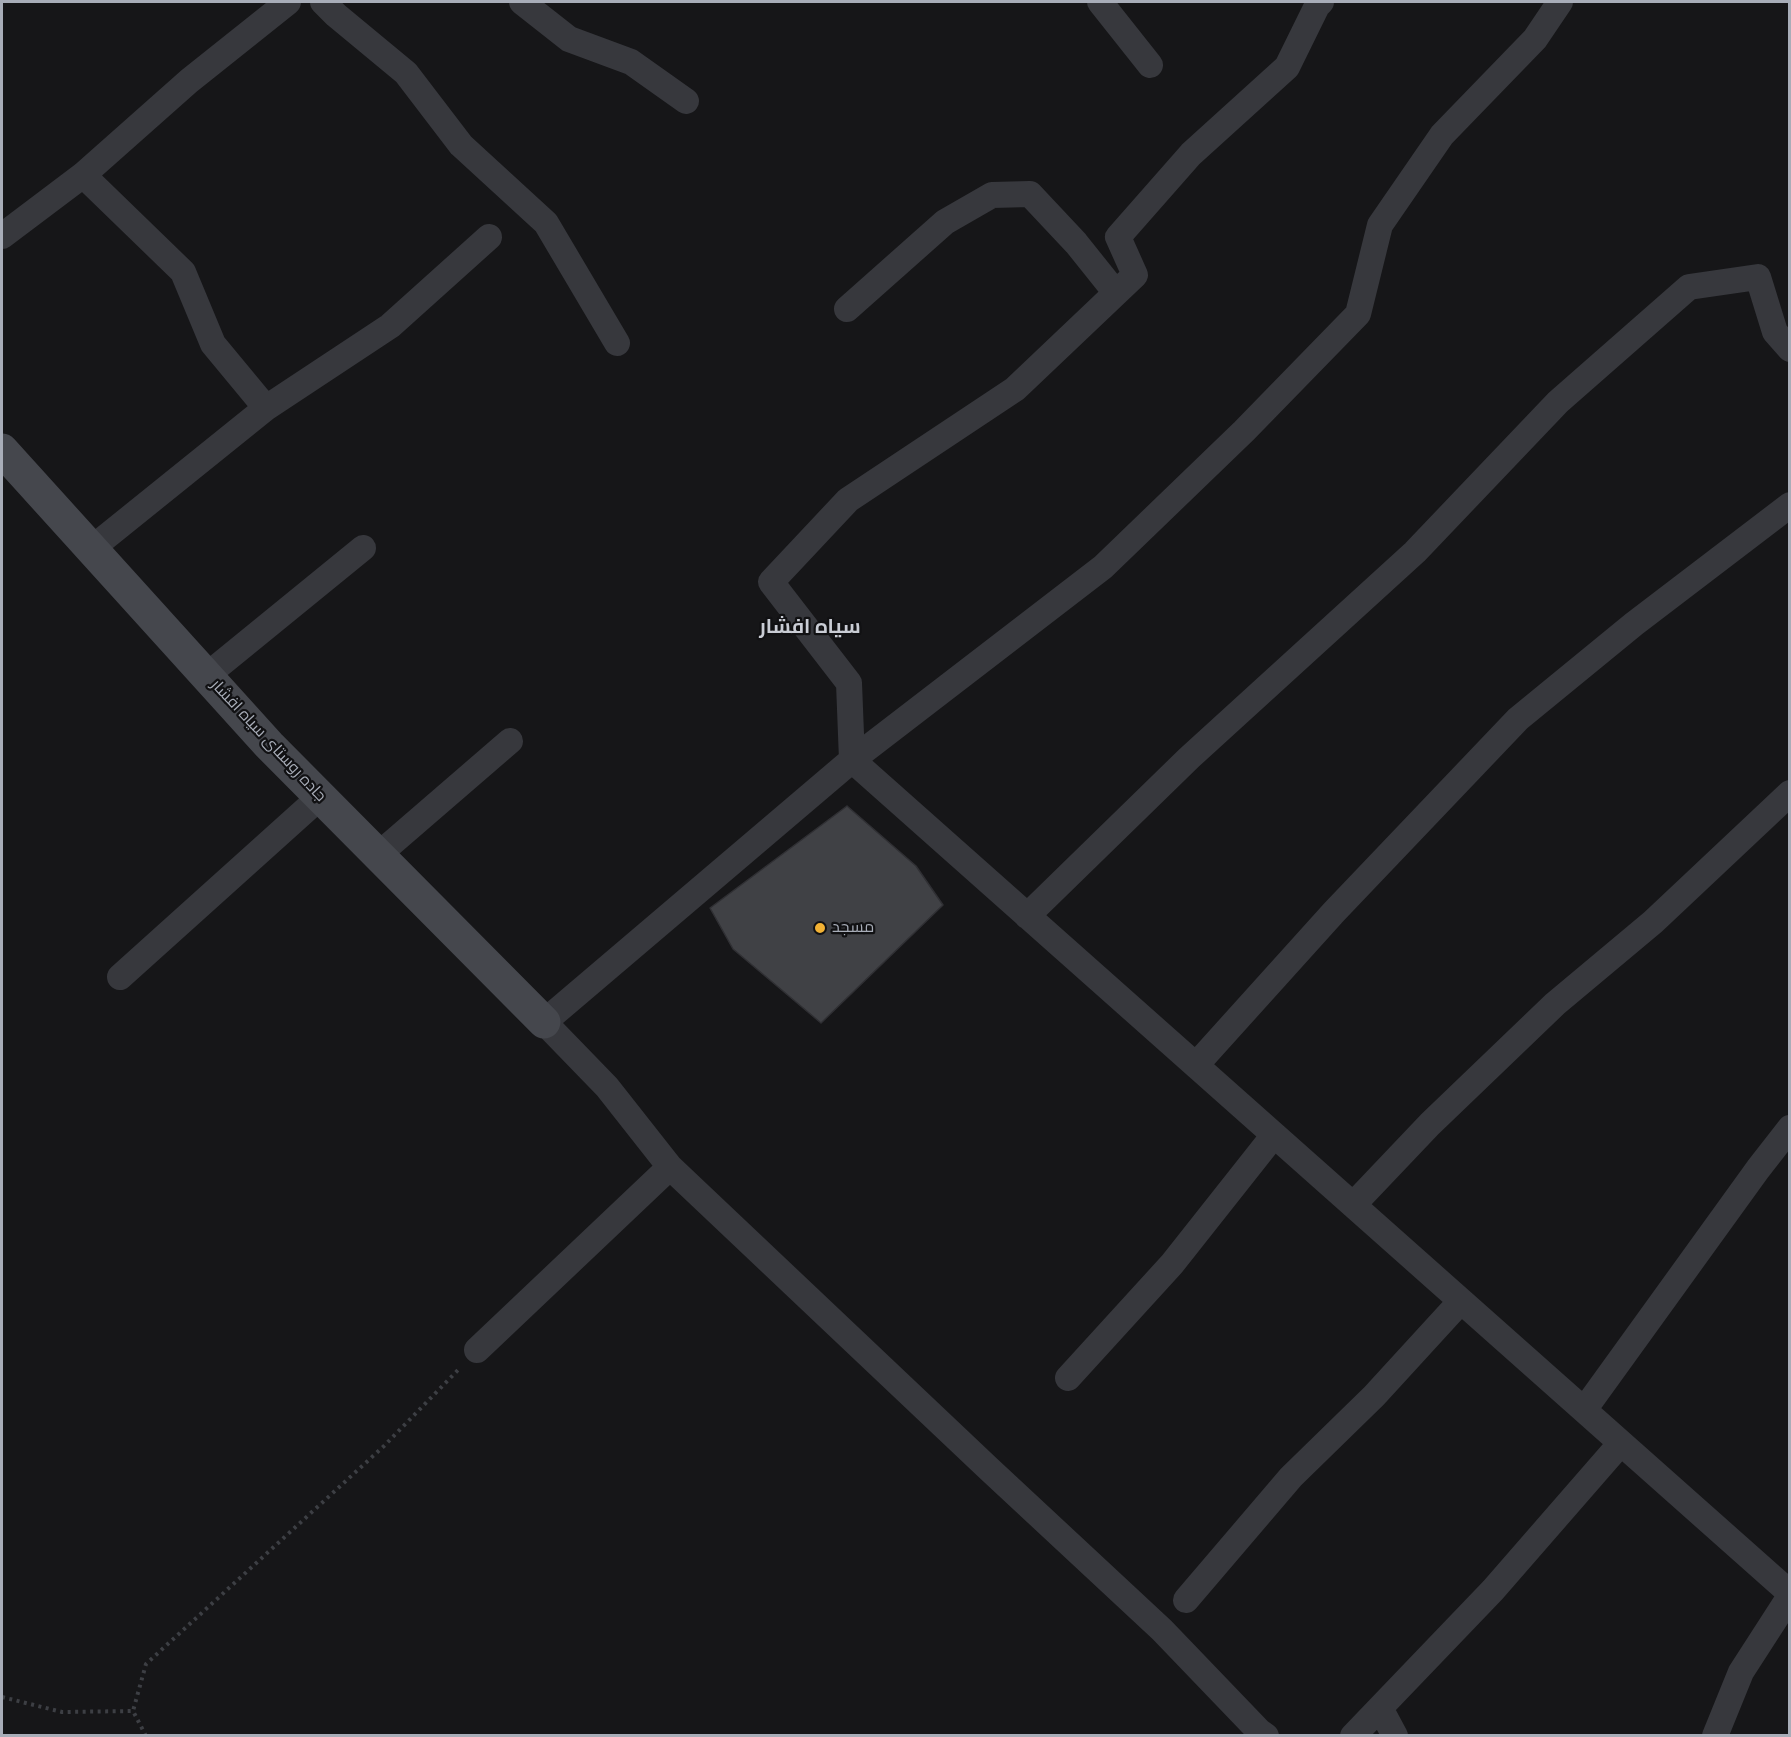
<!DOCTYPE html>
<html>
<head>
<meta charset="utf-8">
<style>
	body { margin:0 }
	#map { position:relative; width:1791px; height:1737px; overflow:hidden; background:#161618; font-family:"Roboto Condensed",sans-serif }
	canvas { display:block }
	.frame { position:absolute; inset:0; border:3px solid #a8adb8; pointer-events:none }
</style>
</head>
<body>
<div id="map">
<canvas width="1791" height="1737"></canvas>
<div class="frame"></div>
</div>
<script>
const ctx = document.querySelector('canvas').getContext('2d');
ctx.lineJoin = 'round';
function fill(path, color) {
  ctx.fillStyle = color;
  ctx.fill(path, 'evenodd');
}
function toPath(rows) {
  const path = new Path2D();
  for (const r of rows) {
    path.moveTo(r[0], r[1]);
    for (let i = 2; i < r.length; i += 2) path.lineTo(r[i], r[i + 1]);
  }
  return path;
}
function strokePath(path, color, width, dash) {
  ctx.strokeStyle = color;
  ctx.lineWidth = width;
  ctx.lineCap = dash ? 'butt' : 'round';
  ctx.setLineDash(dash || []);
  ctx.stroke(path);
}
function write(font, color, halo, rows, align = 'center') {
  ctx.font = font + ' "Roboto Condensed",Cairo,sans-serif';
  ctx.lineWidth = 4.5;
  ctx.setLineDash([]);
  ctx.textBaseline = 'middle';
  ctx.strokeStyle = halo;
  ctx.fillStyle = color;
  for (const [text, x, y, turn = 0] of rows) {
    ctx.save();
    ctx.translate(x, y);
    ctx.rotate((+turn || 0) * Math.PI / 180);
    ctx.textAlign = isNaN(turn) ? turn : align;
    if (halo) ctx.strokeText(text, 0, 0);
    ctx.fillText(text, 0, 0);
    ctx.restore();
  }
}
const building = toPath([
	[847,806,916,866,943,905,821,1023,733,949,710,908,847,806]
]);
const path = toPath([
	[2,1697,62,1712,133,1711],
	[146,1736,133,1711,146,1664,384,1446,458,1370]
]);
const street = toPath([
	[323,2,336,15,406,73,461,145,546,223,617,343],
	[522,2,569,39,631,62,686,101],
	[1100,2,1150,65],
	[83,175,183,272,213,344,266,408],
	[2,236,83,175,189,81,288,2],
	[847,309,945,222,992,195,1030,194,1076,243,1116,293],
	[91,549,266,408,390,326,489,237],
	[206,676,363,548],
	[852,760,1103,567,1244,431,1358,314,1380,225,1442,135,1535,39,1560,2],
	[852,760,849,683,771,582,848,500,1015,389,1135,275,1118,237,1191,154,1287,67,1317,6,1321,2],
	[378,855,510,741],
	[1027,916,1189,758,1415,552,1558,402,1689,287,1758,277,1775,332,1790,349],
	[120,977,320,797],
	[1196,1065,1334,912,1518,719,1634,624,1790,505],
	[1353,1205,1430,1124,1555,1004,1653,922,1790,793],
	[477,1350,670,1167],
	[1068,1378,1172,1264,1274,1135],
	[1584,1410,1758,1169,1790,1128],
	[1186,1600,1291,1477,1374,1396,1461,1301],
	[1380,1708,1395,1736],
	[1266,1736,1259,1731,1162,1630,988,1468,670,1167,607,1087,544,1022,852,760,1790,1593],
	[1353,1736,1493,1590,1621,1443],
	[1715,1736,1741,1672,1790,1596]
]);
const secondary = toPath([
	[2,450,269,745,544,1022]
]);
const markers = [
	[820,928,6,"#f2b134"]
];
const streetNames = [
	["جاده روستای سیاه افشار",268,741,47]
];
const poiNames = [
	["مسجد",832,928]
];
const quarterNames = [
	["سیاه افشار",810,628]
];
fill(building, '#404145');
strokePath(building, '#303034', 1.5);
strokePath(path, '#3d3f44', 4, [3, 4.5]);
strokePath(street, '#37383d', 26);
strokePath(secondary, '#45474d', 33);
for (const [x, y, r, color] of markers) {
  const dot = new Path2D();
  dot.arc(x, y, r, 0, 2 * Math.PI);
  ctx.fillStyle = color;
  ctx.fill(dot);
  strokePath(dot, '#111113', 2);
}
write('16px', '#a8adb8', '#111113', streetNames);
write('16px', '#a8adb8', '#111113', poiNames, 'left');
write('bold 20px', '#c9ccd4', '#111113', quarterNames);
</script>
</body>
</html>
